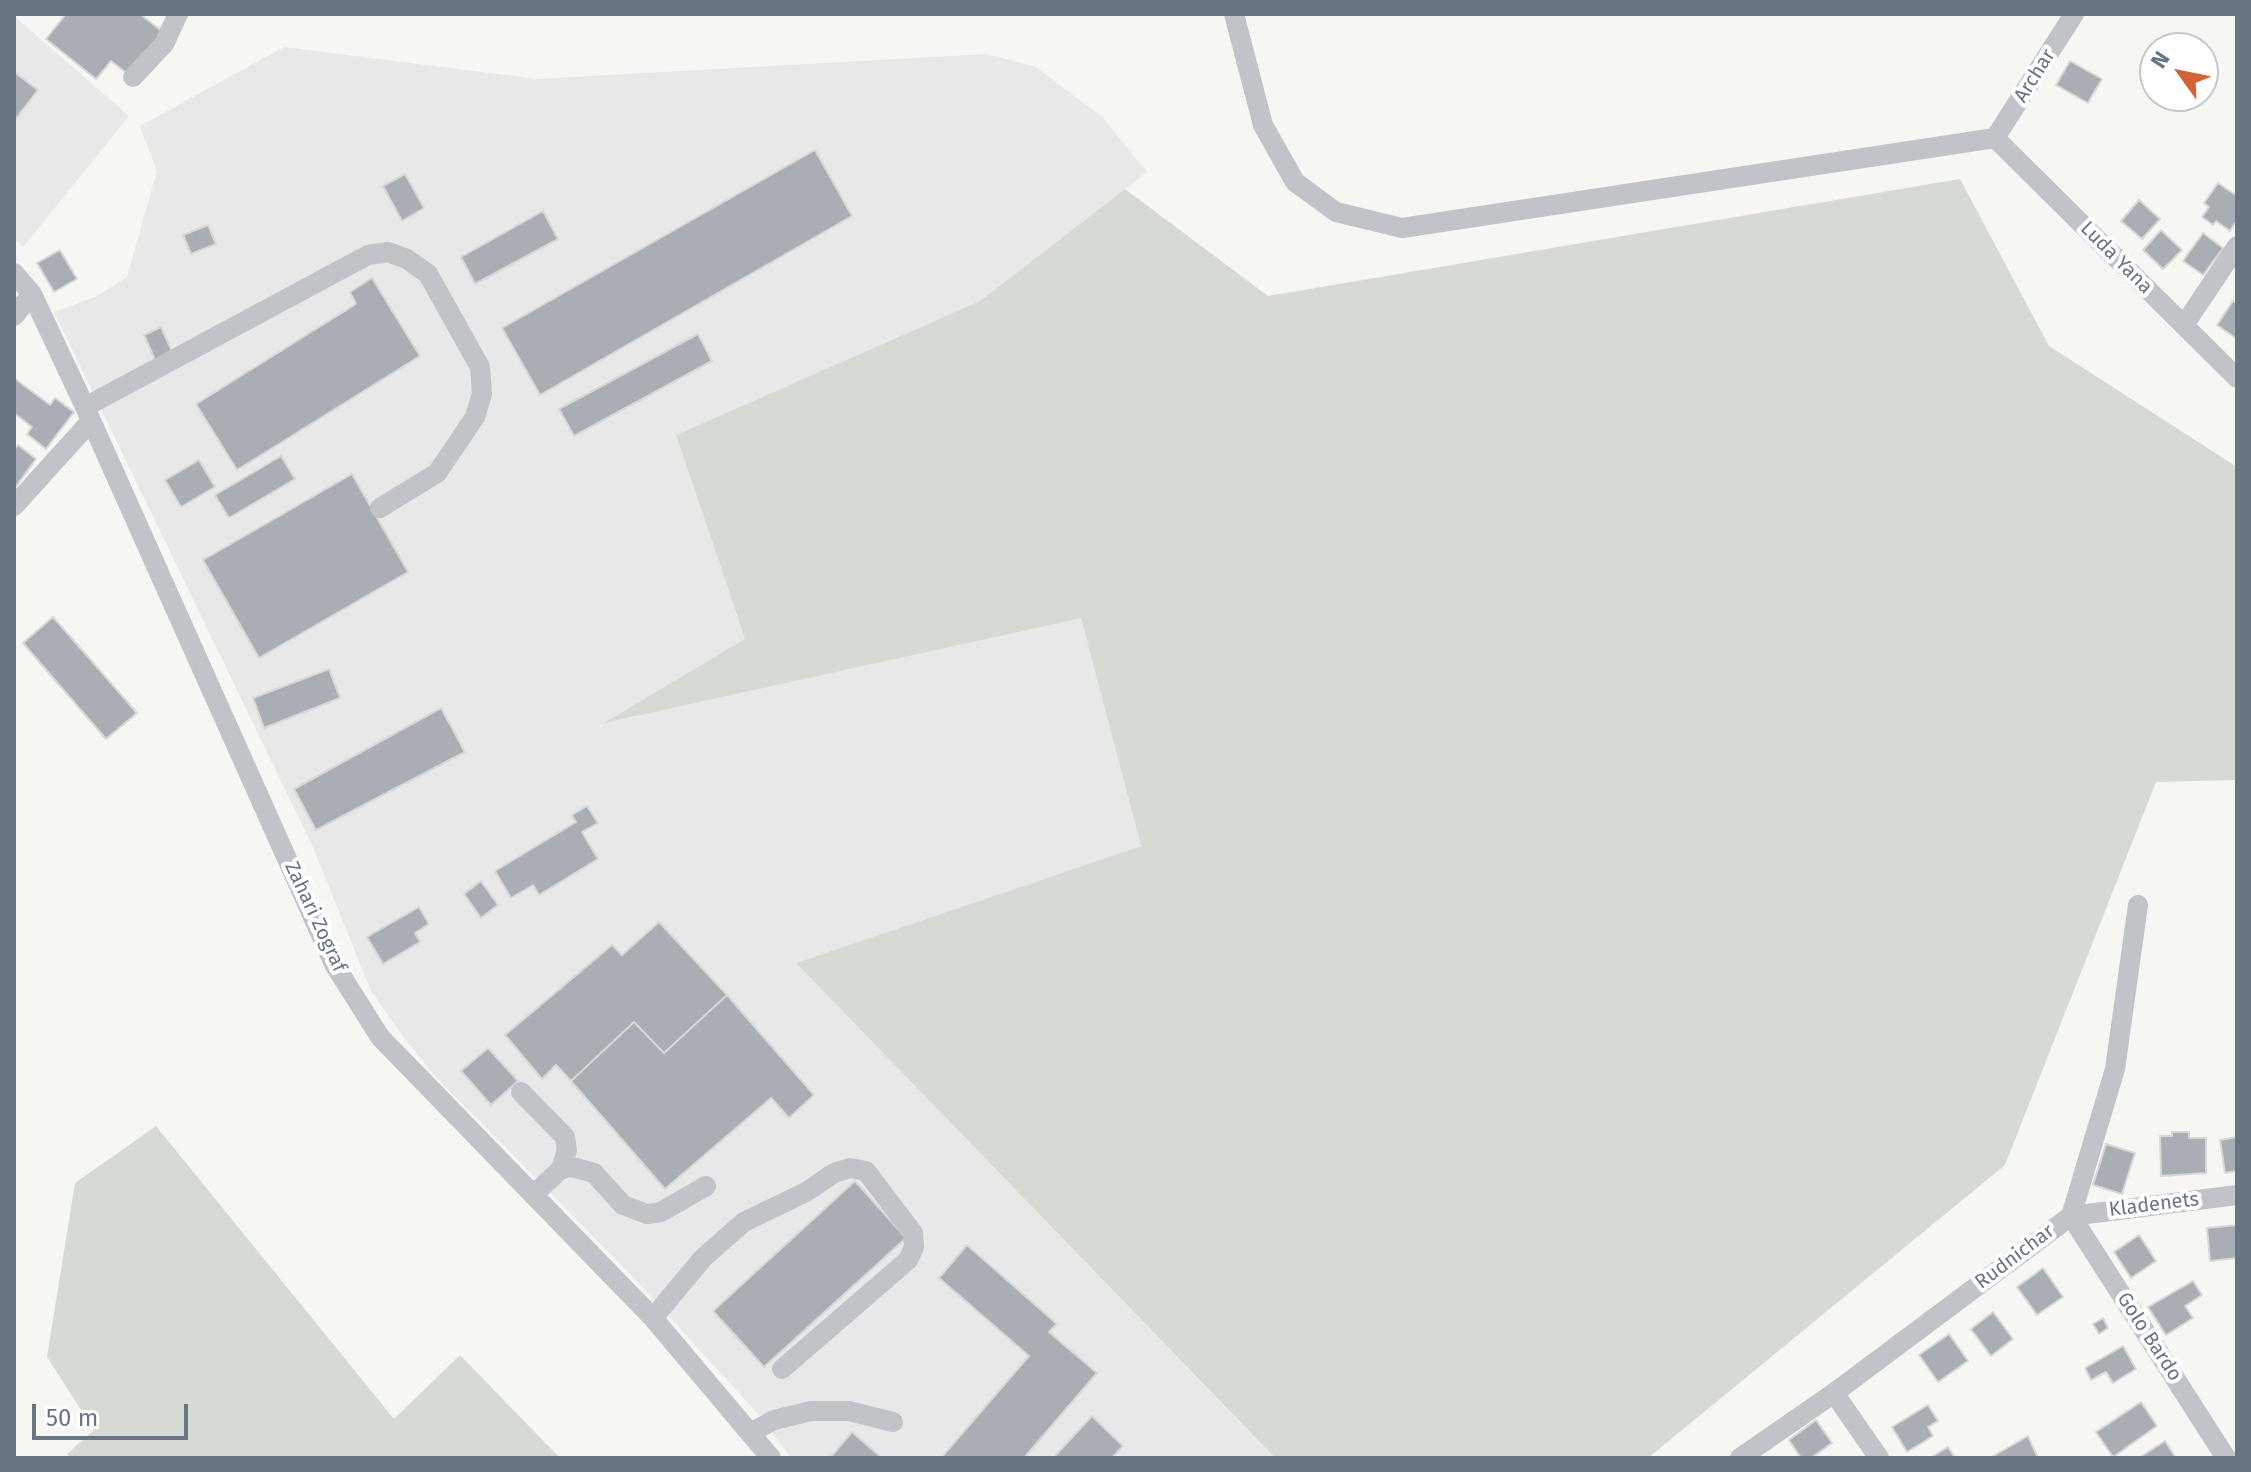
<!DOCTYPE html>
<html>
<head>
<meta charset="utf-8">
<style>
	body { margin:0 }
	#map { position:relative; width:2251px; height:1472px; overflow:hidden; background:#f6f6f3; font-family:"Fira Sans",sans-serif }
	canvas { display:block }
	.frame { position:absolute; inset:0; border:16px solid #687582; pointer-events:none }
	.north { position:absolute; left:2139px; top:32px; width:80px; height:80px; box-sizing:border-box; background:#fff; border:2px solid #c3c8cd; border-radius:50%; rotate:303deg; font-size:22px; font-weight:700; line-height:32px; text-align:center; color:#687582 }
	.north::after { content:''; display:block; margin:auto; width:28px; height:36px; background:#d46236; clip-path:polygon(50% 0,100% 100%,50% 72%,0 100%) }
	.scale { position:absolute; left:32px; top:1404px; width:156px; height:36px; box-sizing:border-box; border:4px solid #687582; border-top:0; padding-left:10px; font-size:24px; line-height:28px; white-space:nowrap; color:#687582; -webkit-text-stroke:6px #fff; paint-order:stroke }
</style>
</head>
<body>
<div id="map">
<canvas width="2251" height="1472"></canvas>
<div class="frame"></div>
<div class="north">N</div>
<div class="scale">50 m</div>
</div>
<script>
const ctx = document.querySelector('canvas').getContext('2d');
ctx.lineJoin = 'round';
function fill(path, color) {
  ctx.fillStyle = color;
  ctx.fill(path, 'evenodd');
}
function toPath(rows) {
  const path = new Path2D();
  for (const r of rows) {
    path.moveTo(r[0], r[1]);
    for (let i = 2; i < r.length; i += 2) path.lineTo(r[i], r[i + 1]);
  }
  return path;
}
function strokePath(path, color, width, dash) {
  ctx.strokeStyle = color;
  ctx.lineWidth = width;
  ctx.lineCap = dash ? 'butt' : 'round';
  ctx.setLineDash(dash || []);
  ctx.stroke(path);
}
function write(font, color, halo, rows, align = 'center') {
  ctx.font = font + ' "Fira Sans",sans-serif';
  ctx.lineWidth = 8;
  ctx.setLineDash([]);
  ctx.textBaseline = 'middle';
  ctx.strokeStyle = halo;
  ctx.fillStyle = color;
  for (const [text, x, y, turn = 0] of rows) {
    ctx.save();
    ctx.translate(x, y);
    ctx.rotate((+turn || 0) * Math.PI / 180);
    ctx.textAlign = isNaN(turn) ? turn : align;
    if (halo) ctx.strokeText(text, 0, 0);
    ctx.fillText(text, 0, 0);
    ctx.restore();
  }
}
const built = toPath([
	[14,16,129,116,23,247,14,239],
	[284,47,537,79,987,54,1036,67,1102,117,1147,172,980,301,676,435,745,640,607,722,640,716,640,711,1081,617,1141,846,796,963,1274,1458,791,1458,760,1416,628,1272,435,1076,405,1039,371,991,313,847,54,312,97,296,127,277,157,171,140,126]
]);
const green = toPath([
	[1960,179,2049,346,2237,467,2237,780,2156,782,2005,1165,1648,1458,1275,1458,796,963,1141,846,1081,618,604,723,745,639,676,435,980,301,1125,189,1268,296],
	[156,1126,394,1419,460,1355,560,1458,70,1458,67,1454,94,1430,47,1357,75,1183]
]);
const building = toPath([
	[66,14,140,14,164,33,130,76,111,61,96,79,46,39,66,14],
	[2070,61,2102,79,2088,103,2056,85,2070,61],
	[14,72,38,90,14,121,14,72],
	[815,150,852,216,540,395,502,328,815,150],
	[405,174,424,208,402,221,383,186,405,174],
	[2218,183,2237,196,2237,220,2230,231,2216,221,2213,225,2202,217,2209,207,2204,203,2218,183],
	[2139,200,2160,219,2142,239,2121,221,2139,200],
	[543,211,558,239,475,284,461,257,543,211],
	[208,225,216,244,191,254,183,235,208,225],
	[2161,230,2182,250,2163,269,2143,250,2161,230],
	[2203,233,2223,248,2203,275,2183,261,2203,233],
	[60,250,77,279,54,292,37,263,60,250],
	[372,278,420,356,237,470,196,404,356,304,350,292,372,278],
	[2233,301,2237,304,2237,339,2217,325,2233,301],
	[161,327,174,356,157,364,144,335,161,327],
	[698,334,712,361,574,436,559,409,698,334],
	[14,378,50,405,55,398,74,412,46,449,27,434,32,427,14,413,14,378],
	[18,445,36,459,14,489,14,450,18,445],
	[281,456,295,479,229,518,215,495,281,456],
	[199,460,215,487,181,507,165,480,199,460],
	[352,474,408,572,259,658,203,560,352,474],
	[53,617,137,713,106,739,23,643,53,617],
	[329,669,340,698,264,728,253,698,329,669],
	[441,708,465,752,316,830,294,789,441,708],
	[587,806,598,823,582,832,598,859,539,895,533,885,511,898,495,871,576,822,572,815,587,806],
	[481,881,498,905,481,918,464,894,481,881],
	[419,907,429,924,415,933,420,942,383,964,367,937,419,907],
	[659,922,727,995,664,1053,634,1022,571,1081,556,1065,542,1079,505,1035,612,945,622,955,659,922],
	[727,995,814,1095,789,1118,771,1098,665,1189,571,1081,634,1022,664,1053,727,995],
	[488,1048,518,1081,491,1105,461,1071,488,1048],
	[2172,1132,2189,1132,2189,1138,2206,1138,2206,1173,2161,1176,2160,1136,2172,1136,2172,1132],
	[2237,1137,2237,1171,2225,1173,2220,1140,2237,1137],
	[2106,1144,2135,1153,2122,1194,2093,1185,2106,1144],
	[855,1181,906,1238,764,1367,713,1311,855,1181],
	[2237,1225,2237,1258,2210,1261,2207,1228,2237,1225],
	[2139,1235,2156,1261,2131,1278,2114,1252,2139,1235],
	[967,1245,1057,1324,1049,1332,1097,1373,1024,1458,941,1458,1029,1356,939,1278,967,1245],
	[2043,1268,2063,1297,2037,1315,2017,1287,2043,1268],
	[2193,1281,2202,1295,2185,1306,2193,1318,2166,1335,2148,1307,2193,1281],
	[1993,1312,2013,1339,1991,1356,1971,1329,1993,1312],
	[2103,1318,2108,1328,2099,1334,2093,1324,2103,1318],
	[1949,1334,1968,1361,1938,1382,1919,1355,1949,1334],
	[2123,1346,2136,1369,2113,1383,2106,1372,2091,1380,2085,1368,2123,1346],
	[2141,1402,2157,1426,2113,1457,2096,1432,2141,1402],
	[1928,1405,1938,1421,1928,1427,1933,1436,1907,1452,1892,1427,1928,1405],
	[1092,1416,1123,1446,1112,1458,1053,1458,1092,1416],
	[1816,1420,1832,1443,1811,1458,1801,1458,1789,1440,1816,1420],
	[852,1432,882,1458,830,1458,852,1432],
	[2028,1436,2038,1458,1990,1458,2028,1436],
	[2165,1441,2176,1458,2139,1458,2165,1441],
	[1948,1447,1955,1458,1930,1458,1948,1447]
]);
const minor = toPath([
	[1234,14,1263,125,1295,182,1336,212,1402,228,1995,138],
	[133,77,164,44,178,14],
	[1995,138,2237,378],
	[1995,138,2074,14],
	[14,273,32,294,85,407,334,964,380,1037,653,1318,771,1458],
	[14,316,32,294],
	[2184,325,2237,246],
	[85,407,368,255,388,252,407,259,428,274,480,367,482,394,475,417,437,473,380,508],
	[14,506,91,421],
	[521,1092,565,1137,567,1150,561,1169],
	[533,1195,561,1169,572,1167,594,1173,623,1205,647,1214,661,1212,706,1186],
	[653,1318,703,1258,744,1222,806,1192,834,1173,850,1168,866,1171,913,1233,914,1247,908,1260,782,1369],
	[1834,1393,1879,1458],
	[750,1433,774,1420,811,1411,849,1411,893,1422],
	[1740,1458,1834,1393,2071,1216,2115,1069,2138,905],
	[2226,1458,2071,1216,2237,1195]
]);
const streetNames = [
	["Archar",2035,76,-58],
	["Luda Yana",2116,258,45],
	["Zahari Zograf",315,917,65],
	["Kladenets",2154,1205,-7],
	["Rudnichar",2015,1257,-37],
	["Golo Bardo",2149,1337,57]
];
fill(built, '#e7e8e7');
fill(green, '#d5dbd3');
fill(building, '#a8aeb4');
strokePath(building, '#d8d8d6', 2);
strokePath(minor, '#c0c3c7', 20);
write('20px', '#687582', '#fff', streetNames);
</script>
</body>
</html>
